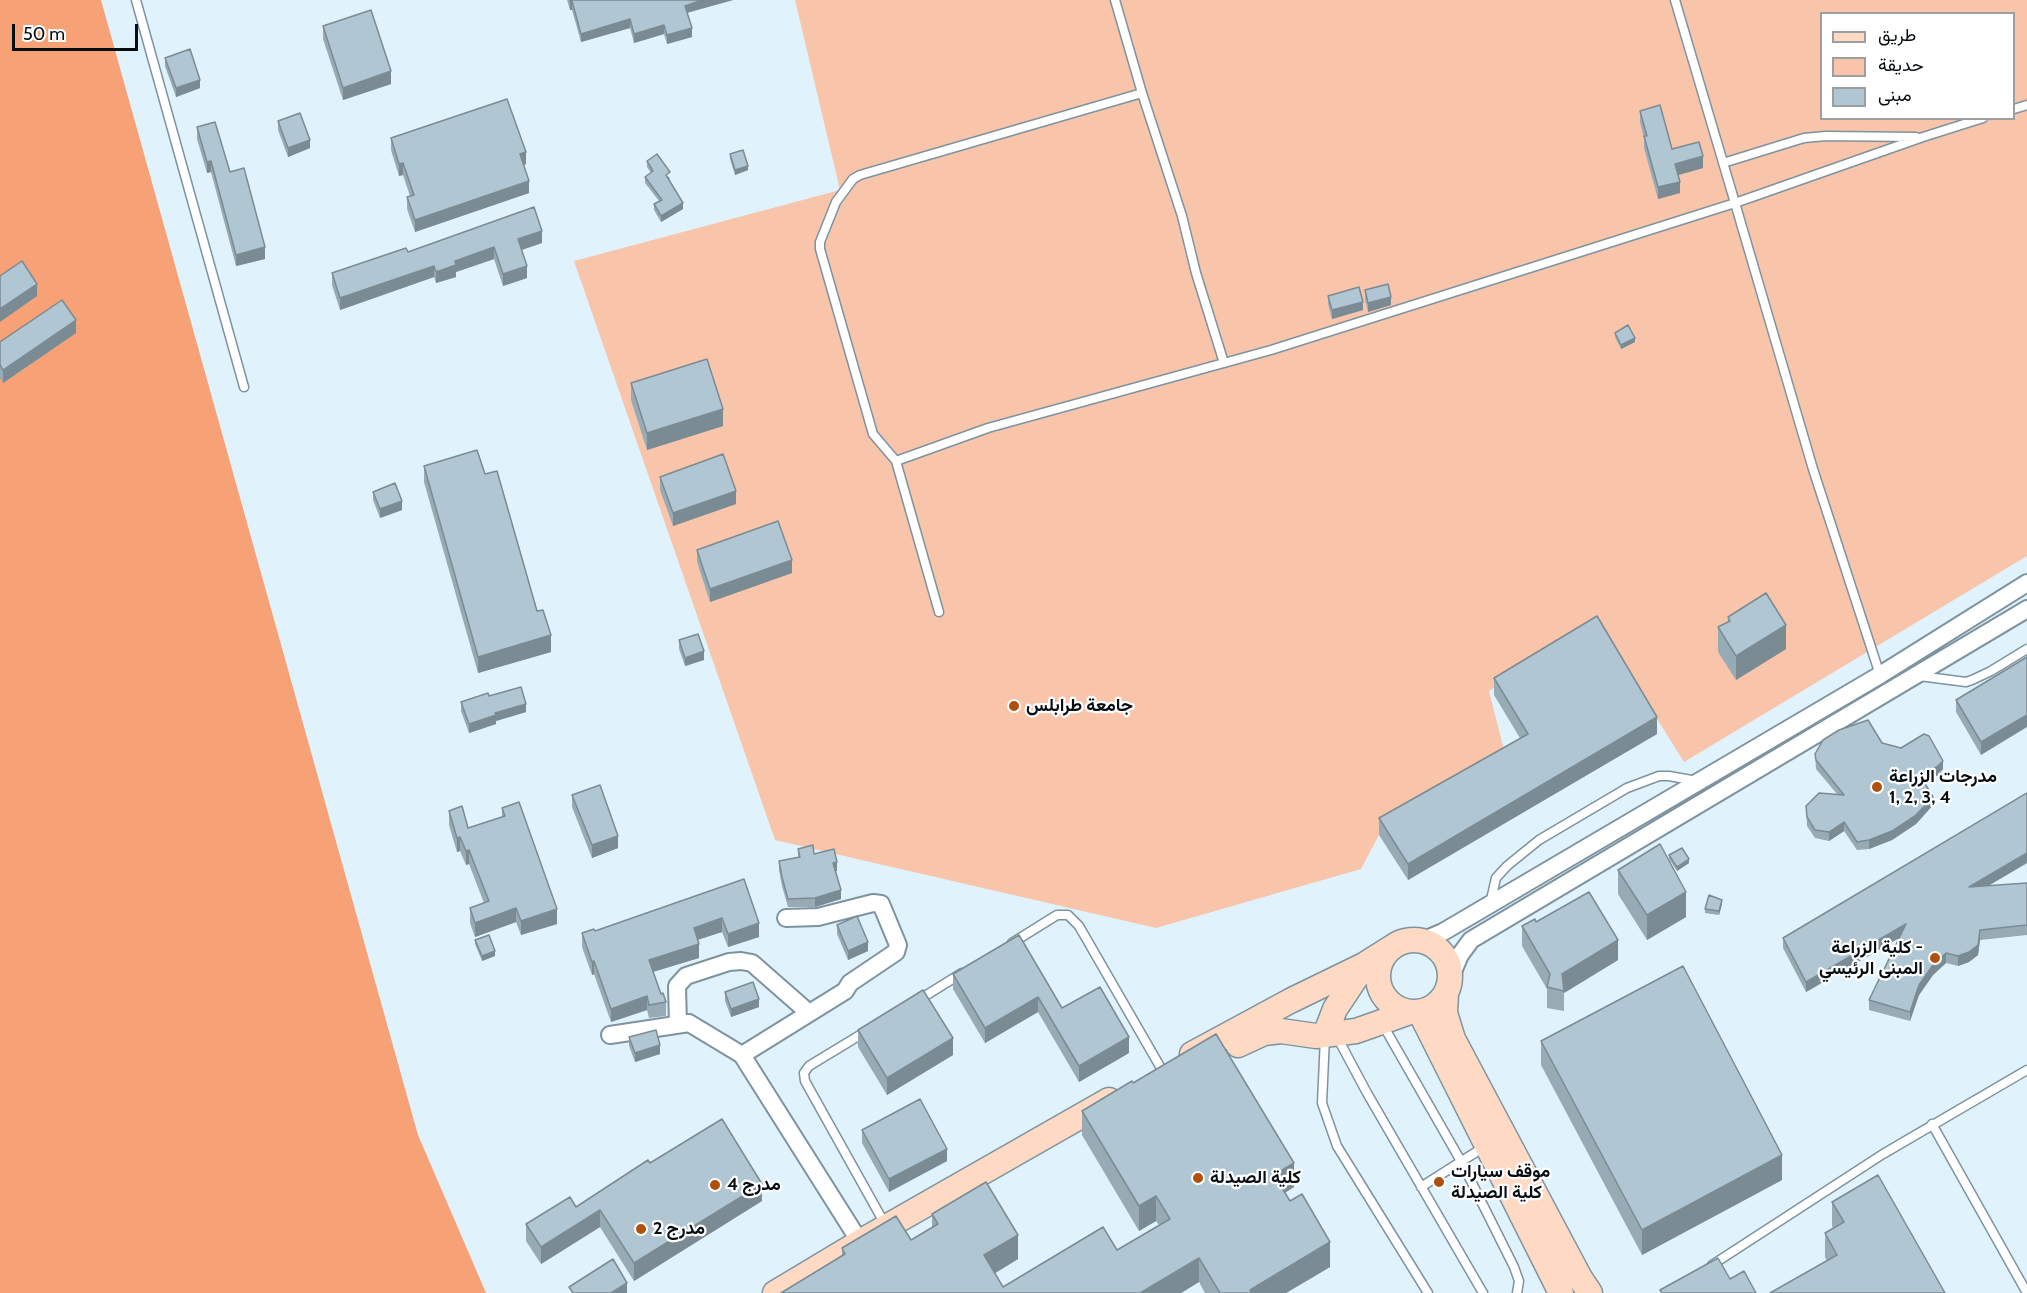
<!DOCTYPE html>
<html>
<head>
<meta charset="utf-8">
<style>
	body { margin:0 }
	#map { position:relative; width:2027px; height:1293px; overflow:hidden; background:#f6fbfd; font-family:Cabin,Vazirmatn,sans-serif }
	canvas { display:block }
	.legend { position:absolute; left:1820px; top:12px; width:195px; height:108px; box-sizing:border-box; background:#fff; border:2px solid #9c9fa0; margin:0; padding:8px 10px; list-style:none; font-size:18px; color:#070e12 }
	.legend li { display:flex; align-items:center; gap:12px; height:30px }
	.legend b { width:30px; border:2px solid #9c9fa0 }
	.scale { position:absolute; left:12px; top:24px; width:126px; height:27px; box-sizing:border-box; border:3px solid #070e12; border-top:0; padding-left:8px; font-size:18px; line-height:21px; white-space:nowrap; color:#070e12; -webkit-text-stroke:4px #fff; paint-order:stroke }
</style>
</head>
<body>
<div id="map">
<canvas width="2027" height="1293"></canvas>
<ul class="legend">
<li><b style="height:8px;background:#fed9c4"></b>طريق</li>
<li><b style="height:16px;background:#f8c4aa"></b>حديقة</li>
<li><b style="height:16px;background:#b0c7d3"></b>مبنى</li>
</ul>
<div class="scale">50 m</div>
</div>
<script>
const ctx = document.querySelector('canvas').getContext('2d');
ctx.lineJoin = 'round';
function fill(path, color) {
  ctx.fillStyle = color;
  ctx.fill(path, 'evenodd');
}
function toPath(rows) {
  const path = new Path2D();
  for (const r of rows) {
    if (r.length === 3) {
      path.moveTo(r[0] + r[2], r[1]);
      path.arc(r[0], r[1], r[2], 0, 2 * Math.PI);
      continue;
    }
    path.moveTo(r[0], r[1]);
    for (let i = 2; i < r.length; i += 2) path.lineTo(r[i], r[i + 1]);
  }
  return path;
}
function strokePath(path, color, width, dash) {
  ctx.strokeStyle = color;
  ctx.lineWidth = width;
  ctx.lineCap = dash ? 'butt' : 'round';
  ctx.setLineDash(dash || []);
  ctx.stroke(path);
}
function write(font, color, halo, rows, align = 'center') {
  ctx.font = font + ' Cabin,Vazirmatn,sans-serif';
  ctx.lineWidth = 4.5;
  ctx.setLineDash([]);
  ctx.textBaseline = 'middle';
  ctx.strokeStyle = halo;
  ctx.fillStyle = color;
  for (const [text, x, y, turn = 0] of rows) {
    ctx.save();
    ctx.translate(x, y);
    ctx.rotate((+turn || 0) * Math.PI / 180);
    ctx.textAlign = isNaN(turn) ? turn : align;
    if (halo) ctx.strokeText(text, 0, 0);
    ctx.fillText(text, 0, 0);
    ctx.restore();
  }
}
const built = toPath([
	[0,0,2027,0,2027,1293,0,1293],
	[1822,14,2014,14,2014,118,1822,118]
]);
const green = toPath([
	[795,0,2027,0,2027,556,1684,762,1599,626,1489,691,1507,762,1379,835,1361,869,1156,928,775,840,574,261,840,190],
	[1822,14,2014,14,2014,118,1822,118]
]);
const forest = toPath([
	[0,0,101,0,418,1135,486,1293,0,1293]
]);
const lane = toPath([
	[136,0,244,387],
	[1115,0,1142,93,1182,216,1196,273,1224,363],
	[1675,0,1735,203,1923,137,1983,118],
	[2014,109,2027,105],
	[1723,163,1804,138,1826,136,1916,137],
	[896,461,988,428,1271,350,1735,203,1813,469,1880,675],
	[939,612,896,461,873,434,820,249,820,242,836,202,853,179,860,175,1142,93],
	[1919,676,1966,682,1972,680,1991,671,2027,649],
	[1490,904,1496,878,1507,866,1539,840,1627,788,1659,776,1669,776,1697,781],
	[1012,943,1057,915,1068,915,1079,926,1162,1070],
	[917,1001,962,973],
	[1383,1025,1462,1163,1514,1267,1519,1281,1517,1293],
	[865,1032,809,1066,804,1073,805,1081,886,1226],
	[1336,1035,1367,1093,1483,1293],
	[1325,1037,1322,1103,1337,1146,1428,1293],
	[1932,1124,2027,1293],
	[1421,1187,1484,1147],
	[1712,1265,1883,1154,2027,1070]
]);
const street = toPath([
	[1422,941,1443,932,1880,675,2027,583],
	[1451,976,1460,955,1471,940,2027,609],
	[678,1024,677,986,686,976,729,962,741,961,752,963,809,1013],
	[610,1035,689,1023,742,1055,860,1242],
	[742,1055,845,991,850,983,896,952,898,945,881,904,873,903,818,917,786,918]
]);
const secondary = toPath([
	[1414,976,36],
	[1446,994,1445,1013,1453,1039,1580,1278,1590,1293],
	[1420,1012,1561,1293],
	[1325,1035,1335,1009,1363,967],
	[1238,1045,1264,1033,1281,1031,1316,1036,1356,1031,1410,1012],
	[1192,1054,1290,1001,1364,965,1391,948],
	[775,1293,860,1242,1109,1100]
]);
const wall = toPath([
	[567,0,733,0,687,13,692,37,667,44,664,34,634,43,630,28,581,42,572,10,570,10],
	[323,26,391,84,343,100,323,39],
	[165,58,200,88,176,97,165,66],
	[1640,111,1672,149,1703,168,1678,175,1680,193,1658,199,1644,148,1644,138,1640,122],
	[278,121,310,148,288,157,278,130],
	[197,127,230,172,265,259,236,266,211,172,207,173,197,139],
	[391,138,526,164,524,165,529,193,415,232,407,209,407,197,410,196,403,175,399,176,391,150],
	[730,154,748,170,735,175,730,159],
	[647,161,670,178,669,179,683,209,661,222,654,210,654,204,659,201,645,183,645,177,651,173,647,167],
	[542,243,522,250,527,278,503,286,494,259,456,272,456,277,436,283,434,277,340,310,332,285,332,273,408,252],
	[1365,290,1391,305,1368,312,1365,299],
	[1328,296,1363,310,1332,319,1328,304],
	[76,333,3,383,0,378,0,342],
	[1615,333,1635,342,1621,349,1615,337],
	[631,383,723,426,647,450,631,400],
	[424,466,485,474,537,611,551,652,478,673,424,482],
	[660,477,736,504,673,526,660,490],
	[373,492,402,510,380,518,373,500],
	[697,550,792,573,710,602,697,562],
	[1728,617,1786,649,1736,680,1718,652,1718,627,1728,622],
	[679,640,704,660,685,666,679,649],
	[2027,657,1981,755,1956,712,1956,700],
	[1494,678,1657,734,1408,880,1379,835,1379,818,1520,738,1494,695],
	[489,696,526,712,496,721,496,724,469,733,461,711,461,702],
	[1882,743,1943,769,1938,775,1925,783,1933,805,1916,824,1892,840,1869,849,1857,850,1844,831,1829,841,1815,838,1807,826,1806,806,1837,794,1816,769,1815,754],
	[572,795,618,848,592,858,572,807],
	[502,808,557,924,521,935,516,922,475,937,470,923,470,908,484,903,469,864,466,865,460,851,457,852,449,825,449,811,468,828,502,817],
	[798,849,814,854,837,871,835,871,841,899,815,907,788,907,782,886,779,870,779,861,798,857],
	[1669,855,1689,863,1677,871,1669,859],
	[2027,863,1988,886,2027,883,2027,935,1980,940,1978,955,1969,962,1958,966,1946,963,1933,975,1919,995,1910,1021,1869,1010,1869,1000,1899,938,1806,992,1783,948,1783,938],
	[1618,870,1686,917,1647,940,1618,894],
	[744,879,759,937,728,947,722,932,697,940,699,958,653,972,661,994,666,1002,666,1016,649,1018,647,1010,611,1022,594,974,592,975,582,947,582,933,595,931],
	[1722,904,1719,915,1705,913,1705,909],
	[1536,922,1618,960,1564,993,1564,1011,1547,1008,1547,989,1522,946,1522,926],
	[837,925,868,951,848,960,837,934],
	[1019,935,1062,1008,1129,1053,1079,1082,1038,1012,985,1043,953,989,953,974],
	[475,940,495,956,482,961,475,944],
	[725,992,759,1007,731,1017,725,1001],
	[858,1030,953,1055,887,1095,858,1047],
	[629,1037,660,1054,635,1062,629,1046],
	[1541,1041,1782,1180,1642,1255,1541,1065],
	[1133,1083,1294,1187,1285,1193,1330,1267,1286,1293,1205,1293,1199,1282,1181,1293,781,1293,842,1256,842,1248,911,1240,932,1227,932,1214,1018,1259,995,1273,1003,1287,1117,1250,1159,1225,1156,1221,1139,1231,1082,1135,1082,1111],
	[862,1130,947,1161,889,1192,862,1143],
	[650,1163,762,1201,634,1281,600,1227,541,1264,526,1241,526,1224,576,1207],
	[1832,1202,1945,1293,1827,1261,1825,1257,1825,1233,1833,1228,1832,1226]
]);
const shadedWall = toPath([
	[702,0,733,0,686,13,685,6],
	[570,1,572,1,572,10,570,10],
	[630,19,630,28,581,42,581,34],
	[664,25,664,34,634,43,634,34],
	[692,28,692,37,667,44,667,35],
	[391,71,391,84,343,100,343,88],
	[200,80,200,88,176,97,176,88],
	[310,140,310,148,288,157,288,148],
	[526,152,526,164,520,166,520,154],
	[1703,156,1703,168,1675,176,1675,164],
	[211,161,211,172,207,173,207,162],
	[403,163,403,175,399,176,399,164],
	[748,166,748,170,735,175,735,170],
	[529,181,529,193,415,232,415,220],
	[1680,182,1680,193,1658,199,1658,187],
	[683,203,683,209,661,222,661,216],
	[542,231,542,243,518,251,518,239],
	[265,247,265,259,236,266,236,255],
	[494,247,494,259,456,272,456,277,436,283,436,272,455,261],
	[434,266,434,277,340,310,340,298],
	[527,266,527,278,503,286,503,274],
	[37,284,37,296,0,322,0,309],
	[1391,297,1391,305,1368,312,1368,303],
	[1363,302,1363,310,1332,319,1332,310],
	[76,320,76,333,3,383,3,370],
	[1635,338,1635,342,1621,349,1621,345],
	[723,409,723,426,647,450,647,433],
	[736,491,736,504,673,526,673,513],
	[402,501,402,510,380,518,380,509],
	[792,560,792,573,710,602,710,589],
	[1786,625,1786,649,1736,680,1736,656],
	[551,635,551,652,478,673,478,657],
	[704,651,704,660,685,666,685,658],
	[526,704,526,712,496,721,496,724,469,733,469,724,495,713],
	[2027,715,2027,727,1981,755,1981,742],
	[1657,717,1657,734,1408,880,1408,864],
	[1943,761,1943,769,1938,775,1921,785,1921,777],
	[1933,797,1933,805,1916,824,1892,840,1869,849,1869,840],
	[1844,822,1844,831,1829,841,1829,832],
	[618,836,618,848,592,858,592,845],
	[460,837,460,851,457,852,457,838],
	[469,850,469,864,466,865,466,851],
	[2027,853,2027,863,1969,897,1969,887],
	[1689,859,1689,863,1677,871,1677,867],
	[837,862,837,871,833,871,833,863],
	[841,890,841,899,815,907,815,898],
	[1686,892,1686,917,1647,940,1647,915],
	[1722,900,1722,904,1719,915,1719,911],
	[516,908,516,922,475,937,475,923],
	[557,909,557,924,521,935,521,921],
	[722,918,722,932,694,941,694,928],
	[759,923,759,937,728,947,728,934],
	[1906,924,1906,934,1806,992,1806,982],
	[1980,930,1980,940,1978,955,1969,962,1958,966,1958,956],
	[1618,940,1618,960,1564,993,1562,974],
	[868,942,868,951,848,960,848,951],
	[699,944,699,958,649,973,649,960],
	[495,951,495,956,482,961,482,956],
	[1946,953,1946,963,1933,975,1919,995,1910,1021,1910,1012,1919,985,1933,965],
	[594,961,594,974,592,975,592,962],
	[647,996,647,1010,611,1022,611,1009],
	[1038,997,1038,1012,985,1043,985,1028],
	[759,999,759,1007,731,1017,731,1009],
	[1129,1037,1129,1053,1079,1082,1079,1066],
	[953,1038,953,1055,887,1095,887,1078],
	[660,1045,660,1054,635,1062,635,1053],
	[947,1149,947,1161,889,1192,889,1179],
	[1782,1155,1782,1180,1642,1255,1642,1230],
	[1294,1163,1294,1187,1274,1199,1274,1175],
	[762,1184,762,1201,634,1281,634,1263],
	[1156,1196,1156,1221,1139,1231,1139,1206],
	[600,1210,600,1227,541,1264,541,1247],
	[1018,1235,1018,1259,984,1280,984,1255],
	[1330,1242,1330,1267,1286,1293,1250,1293,1250,1290],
	[1199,1258,1199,1282,1181,1293,1140,1293],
	[627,1283,627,1293,611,1293]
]);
const building = toPath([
	[570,0,702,0,685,6,692,28,667,35,664,25,634,34,630,19,581,34,572,1,570,1,570,0],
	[371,10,391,71,343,88,323,26,371,10],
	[190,49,200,80,176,88,165,58,190,49],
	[507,99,526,152,520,154,529,181,415,220,407,197,414,195,403,163,399,164,391,138,507,99],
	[1660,105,1672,149,1699,142,1703,156,1675,164,1680,182,1658,187,1644,136,1647,136,1640,111,1660,105],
	[300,113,310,140,288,148,278,121,300,113],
	[215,122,230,172,244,168,265,247,236,255,211,161,207,162,197,127,215,122],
	[743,150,748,166,735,170,730,154,743,150],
	[657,154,670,172,666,175,683,203,661,216,654,204,662,200,645,177,653,171,647,161,657,154],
	[534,207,542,231,518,239,527,266,503,274,494,247,455,261,456,265,436,272,434,266,340,298,332,273,406,248,408,252,534,207],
	[22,261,37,284,0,309,0,276,22,261],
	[1388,284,1391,297,1368,303,1365,290,1388,284],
	[1359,287,1363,302,1332,310,1328,296,1359,287],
	[62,300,76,320,3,370,0,365,0,342,62,300],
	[1628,325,1635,338,1621,345,1615,333,1628,325],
	[707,359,723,409,647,433,631,383,707,359],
	[477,450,485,474,497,471,537,611,543,610,551,635,478,657,424,466,477,450],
	[723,454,736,491,673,513,660,477,723,454],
	[395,483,402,501,380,509,373,492,395,483],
	[778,521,792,560,710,589,697,550,778,521],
	[1766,593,1786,625,1736,656,1718,627,1730,621,1728,617,1766,593],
	[1597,616,1657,717,1408,864,1379,818,1528,734,1494,678,1597,616],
	[698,634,704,651,685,658,679,640,698,634],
	[2027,657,2027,715,1981,742,1956,700,2027,657],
	[521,687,526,704,495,713,496,715,469,724,461,702,488,693,489,696,521,687],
	[1868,720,1882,743,1901,748,1924,734,1929,736,1943,761,1938,766,1921,777,1933,797,1916,815,1892,831,1869,840,1857,842,1844,822,1829,832,1815,830,1807,817,1806,806,1819,793,1844,795,1816,760,1815,754,1823,740,1839,730,1868,720],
	[600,785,618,836,592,845,572,795,600,785],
	[2027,793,2027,853,1969,887,2027,883,2027,925,1980,930,1978,945,1969,952,1958,956,1946,953,1933,965,1919,985,1910,1012,1869,1000,1906,924,1806,982,1783,938,2027,793],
	[519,802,557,909,521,921,516,908,475,923,470,908,489,901,469,850,466,851,460,837,457,838,449,811,462,806,468,828,505,816,502,808,519,802],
	[1660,844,1686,892,1647,915,1618,870,1660,844],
	[813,845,814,854,834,849,837,862,833,863,841,890,815,898,788,899,782,877,779,861,800,857,798,849,813,845],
	[1682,848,1689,859,1677,867,1669,855,1682,848],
	[744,879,759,923,728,934,722,918,694,928,699,944,649,960,661,994,663,993,666,1002,649,1005,647,996,611,1009,594,961,592,962,582,933,594,929,595,931,744,879],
	[1589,892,1618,940,1562,974,1564,991,1547,987,1550,974,1522,926,1535,919,1536,922,1589,892],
	[1709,895,1722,900,1719,911,1705,909,1709,895],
	[857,916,868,942,848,951,837,925,857,916],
	[489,935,495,951,482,956,475,940,489,935],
	[1019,935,1062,1008,1100,987,1129,1037,1079,1066,1038,997,985,1028,953,974,1019,935],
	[1683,966,1782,1155,1642,1230,1541,1041,1683,966],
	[753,982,759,999,731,1009,725,992,753,982],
	[923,990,953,1038,887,1078,858,1030,923,990],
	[656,1030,660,1045,635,1053,629,1037,656,1030],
	[1216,1034,1294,1163,1274,1175,1290,1201,1302,1194,1330,1242,1250,1290,1252,1293,1220,1293,1199,1258,1140,1293,781,1293,845,1254,842,1248,896,1216,911,1240,938,1224,932,1214,986,1182,1018,1235,984,1255,1003,1287,1103,1227,1117,1250,1170,1219,1156,1196,1139,1206,1082,1111,1132,1081,1133,1083,1216,1034],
	[920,1099,947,1149,889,1179,862,1130,920,1099],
	[722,1119,762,1184,634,1263,600,1210,541,1247,526,1224,570,1197,576,1207,648,1160,650,1163,722,1119],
	[1878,1175,1945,1293,1770,1293,1837,1255,1825,1233,1844,1222,1832,1202,1878,1175],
	[1718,1258,1730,1279,1744,1271,1756,1293,1662,1293,1660,1290,1718,1258],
	[613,1259,627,1283,611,1293,573,1293,569,1287,613,1259]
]);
const markers = [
	[1014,706,6,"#b0500c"],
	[1877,787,6,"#b0500c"],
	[1935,958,6,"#b0500c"],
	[1198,1178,6,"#b0500c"],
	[1439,1182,6,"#b0500c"],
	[715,1185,6,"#b0500c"],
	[641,1229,6,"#b0500c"]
];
const poiNames = [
	["جامعة طرابلس",1026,706],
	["مدرجات الزراعة",1889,777],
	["1, 2, 3, 4",1889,798],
	["كلية الزراعة -",1923,948,"right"],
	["المبنى الرئيسي",1923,969,"right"],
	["موقف سيارات",1451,1172],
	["كلية الصيدلة",1451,1193],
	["كلية الصيدلة",1210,1178],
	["مدرج 4",727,1185],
	["مدرج 2",653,1229]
];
fill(built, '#e0f3fd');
fill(green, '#f8c4aa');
fill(forest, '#f6a176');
strokePath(lane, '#7d939f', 11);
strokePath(street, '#7d939f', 20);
strokePath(secondary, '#7d939f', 27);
strokePath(lane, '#fff', 8);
strokePath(street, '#fff', 16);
strokePath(secondary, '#fed9c4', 24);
fill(wall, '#97abb5');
fill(shadedWall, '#7b8b94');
fill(building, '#b0c7d3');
strokePath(building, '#7b8b94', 1.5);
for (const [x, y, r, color] of markers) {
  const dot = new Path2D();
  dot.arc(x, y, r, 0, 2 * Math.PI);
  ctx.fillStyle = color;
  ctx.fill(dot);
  strokePath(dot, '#fff', 2);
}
write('bold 18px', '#070e12', '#fff', poiNames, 'left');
</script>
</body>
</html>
